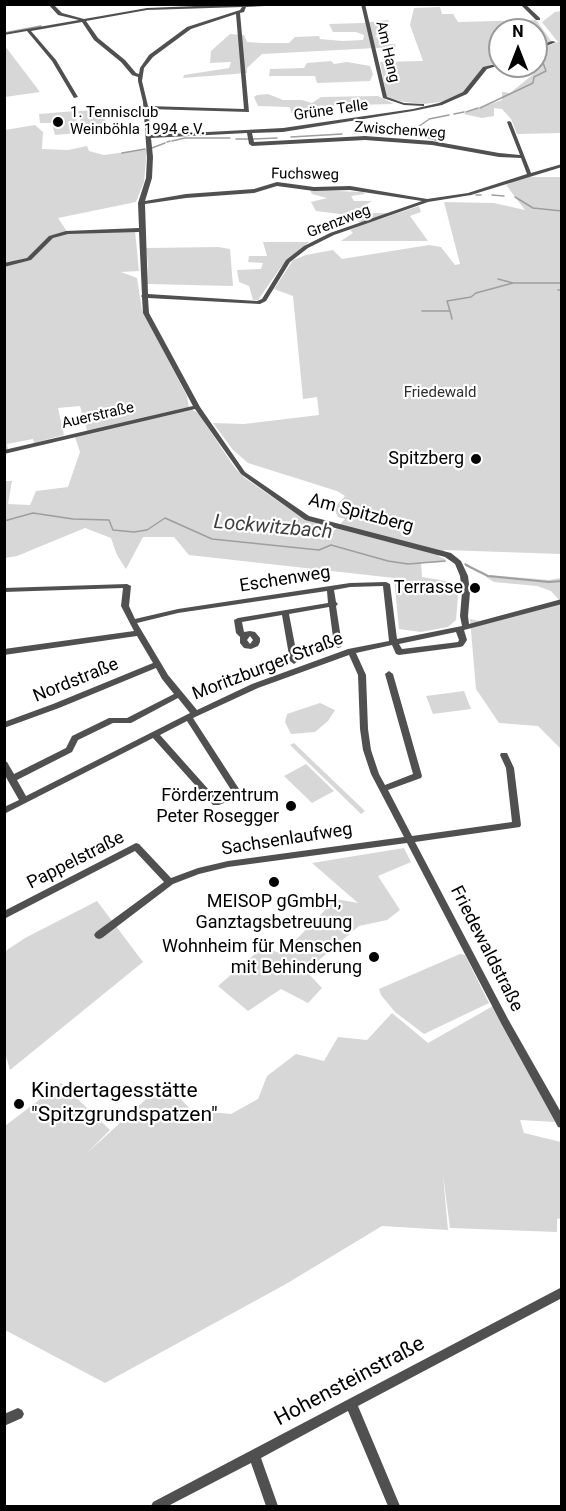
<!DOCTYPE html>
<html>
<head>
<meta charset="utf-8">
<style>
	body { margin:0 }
	#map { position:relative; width:566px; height:1511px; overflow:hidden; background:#fff; font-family:Roboto,sans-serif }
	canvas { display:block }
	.frame { position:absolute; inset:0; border:6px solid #000; pointer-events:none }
	.north { position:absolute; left:488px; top:18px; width:60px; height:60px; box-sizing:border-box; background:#fff; border:2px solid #999; border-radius:50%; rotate:0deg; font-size:16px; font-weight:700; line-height:24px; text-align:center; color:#000 }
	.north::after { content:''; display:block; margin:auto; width:21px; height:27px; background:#000; clip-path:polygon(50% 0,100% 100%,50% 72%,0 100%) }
</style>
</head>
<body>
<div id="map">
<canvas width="566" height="1511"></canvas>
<div class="frame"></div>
<div class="north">N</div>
</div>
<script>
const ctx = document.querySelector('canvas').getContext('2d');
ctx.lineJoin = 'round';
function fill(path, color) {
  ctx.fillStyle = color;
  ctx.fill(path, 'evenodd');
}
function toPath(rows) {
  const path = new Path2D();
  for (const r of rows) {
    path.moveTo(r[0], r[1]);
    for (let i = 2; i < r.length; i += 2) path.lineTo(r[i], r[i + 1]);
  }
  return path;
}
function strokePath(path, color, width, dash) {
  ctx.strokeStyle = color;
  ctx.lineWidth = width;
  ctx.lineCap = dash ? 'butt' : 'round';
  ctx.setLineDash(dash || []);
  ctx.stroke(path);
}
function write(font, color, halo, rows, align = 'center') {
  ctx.font = font + ' Roboto,sans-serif';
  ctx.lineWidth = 4.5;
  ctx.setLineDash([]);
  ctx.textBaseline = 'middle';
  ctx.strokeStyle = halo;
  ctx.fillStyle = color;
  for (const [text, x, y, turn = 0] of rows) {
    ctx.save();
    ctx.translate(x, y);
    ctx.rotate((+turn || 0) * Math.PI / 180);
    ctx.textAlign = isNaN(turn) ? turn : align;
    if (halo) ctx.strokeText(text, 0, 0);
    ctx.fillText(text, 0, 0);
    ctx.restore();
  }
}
const green = toPath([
	[440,7,442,14,453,14,458,22,536,20,552,42,536,48,536,30,500,30,500,60,481,70,464,92,440,102,424,104,405,102,387,98,380,62,423,61,410,25,414,8],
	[561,11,561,133,517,134,511,119,502,109,494,108,494,116,482,118,463,114,502,100,502,92,510,93,541,68,542,54,536,50,558,42,542,22,555,12],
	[387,20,390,21,381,23,384,31,375,36,386,44,395,44,396,47,262,54,247,68,247,73,183,78,184,75,229,68,231,62,210,63,211,51,230,34,244,35,247,42,262,43,289,43,295,37,319,36,320,39,342,41,363,40,364,35,356,32,333,32,329,24,363,23],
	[5,46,40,92,5,97],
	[331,61,334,64,347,62,370,66,373,74,370,81,345,82,317,83,315,76,269,76,270,69,304,68,307,63],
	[268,94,283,100,302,100,312,103,321,97,378,96,394,104,315,106,316,113,291,113,290,107,258,106,254,97,257,95],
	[103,110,107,127,83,131,78,111],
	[75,111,79,133,55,135,52,123,40,123,39,114],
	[35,125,43,132,42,149,68,150,87,146,89,151,104,155,147,149,144,182,136,202,58,218,68,233,135,231,139,271,121,272,137,278,142,310,187,396,189,408,198,413,235,468,245,478,298,515,333,527,333,532,345,519,338,517,335,511,336,506,345,496,337,491,248,463,233,450,213,423,244,424,319,415,317,397,303,399,293,296,274,289,293,260,306,255,333,250,342,259,429,245,441,247,455,265,460,264,444,202,494,203,525,210,506,185,523,177,561,177,561,554,444,550,438,556,445,559,446,562,421,563,422,577,459,583,456,620,448,627,421,632,399,629,394,578,189,555,174,537,143,537,126,569,117,555,111,538,85,528,17,556,5,558,5,481,12,481,8,504,30,505,36,491,68,487,80,452,75,437,88,434,80,406,58,408,64,435,34,443,33,439,7,444,8,449,5,450,5,130],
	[310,190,363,192,365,194,351,196,354,201,372,201,361,208,366,213,389,213,377,220,419,206,421,212,410,216,428,241,341,241,353,233,350,230,363,224,347,215,316,211,311,202,327,198,312,194],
	[263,242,309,242,281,267,258,300,253,300,249,286,239,282,237,270,261,269,263,263,248,262,249,256,267,256],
	[218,247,230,249,233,286,147,284,148,265,146,248],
	[489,575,549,580,561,578,561,749,538,726,499,723,476,689,470,619,480,621,559,600,551,591,537,586,494,582,486,577],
	[464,691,471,709,433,714,426,696],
	[320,703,335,710,328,721,315,732,291,734,285,722,287,714],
	[294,743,365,811,361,814,290,745],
	[306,764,334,791,312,803,284,776],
	[404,848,411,862,378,876,400,910,387,920,359,926,306,971,322,988,308,1003,281,989,248,1011,218,986,263,947,282,954,336,899,358,903,312,863],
	[97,901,143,962,10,1070,4,1049,4,952,25,938],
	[460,954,465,955,489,1003,424,1034,395,1012,381,995,379,989],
	[493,1006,555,1122,520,1120,524,1133,561,1142,562,1218,557,1219,557,1232,450,1228,443,1175,448,1230,382,1226,286,1284,105,1383,5,1330,5,1126,61,1083,110,1130,87,1153,165,1082,191,1110,231,1114,258,1099,267,1076,296,1054,324,1061,338,1037,367,1040,392,1013,428,1043]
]);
const streamFar1 = toPath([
	[531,22,542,36,541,45],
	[4,33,41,26],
	[514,92,533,83,534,77,546,71,542,60,546,52,542,48],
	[480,108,514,92],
	[466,112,478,108],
	[454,114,464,112],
	[429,119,449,115],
	[389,132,415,129,428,120],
	[354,133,386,132,403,135],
	[409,135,420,135,442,142],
	[291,137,342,134],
	[236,139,248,139],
	[253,139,277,138],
	[172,141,185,138,230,138],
	[167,142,170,141],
	[152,148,165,143],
	[122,153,145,149],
	[476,195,481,195],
	[492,195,504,196],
	[515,197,533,208,562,211],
	[498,279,513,283],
	[558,290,562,290],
	[422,311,450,311,447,301,471,297,476,293,513,283,562,283],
	[450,311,452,319],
	[4,521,33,513,73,519,109,520,113,530,134,532,147,530,165,518,212,539,319,550,331,545,388,561,408,564,445,561],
	[465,564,469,566]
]);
const stream = toPath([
	[466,565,488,576,549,582,562,581]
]);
const minor = toPath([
	[48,4,53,4,62,13,84,19,147,8,244,4,301,4,246,7,244,12,240,13,249,112,148,109,151,135,283,128,413,109,439,103,463,92,483,67,500,63,500,65,487,69,467,94,442,105,413,111,283,132,252,133,254,142,365,136,432,141,499,153,520,155,507,122,509,121,511,122,531,173,562,164,562,167,471,195,428,202,334,235,308,248,290,262,266,301,260,304,148,298,149,313,200,407,245,472,309,516,451,553,461,561,468,576,470,592,468,616,469,624,562,599,562,604,464,630,467,640,463,646,460,647,399,655,396,654,392,645,356,653,366,675,368,729,371,750,379,774,385,785,413,774,385,674,389,671,393,674,422,776,421,778,388,790,412,836,512,822,506,768,500,755,501,753,507,753,514,768,521,825,520,827,415,842,508,1019,562,1114,562,1128,558,1127,502,1025,407,843,228,867,199,874,173,884,102,938,99,939,96,938,94,935,96,932,164,882,135,851,4,919,4,911,136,843,139,844,171,878,198,868,228,861,404,837,371,774,363,750,360,729,358,675,349,655,258,688,193,718,241,792,242,794,241,796,219,805,213,805,153,738,4,814,4,807,19,800,7,779,4,773,4,761,7,762,14,774,66,748,72,736,109,718,127,718,174,694,162,679,156,668,59,708,4,728,4,722,53,704,153,663,137,636,4,655,4,649,134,631,121,606,123,588,4,592,4,588,127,584,131,586,129,606,135,619,178,609,350,583,386,582,390,584,397,639,462,626,460,616,462,592,460,576,455,564,445,557,305,520,241,474,195,409,4,454,4,450,193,406,143,313,142,297,141,296,142,295,139,232,68,234,53,238,31,260,4,267,4,263,27,258,49,236,66,231,139,228,138,203,146,178,147,157,143,102,138,81,138,77,132,75,121,62,94,40,82,22,31,31,56,60,78,97,74,98,52,61,27,31,4,35,4,33,79,20,58,15,48,4],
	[242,7,240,10,187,27,149,55,140,68,139,74,136,73,125,60,98,38,86,21,147,10,242,7],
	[236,14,244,109,148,106,142,81,144,68,153,57,191,29,236,14],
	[247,133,249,144,252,146,365,140,432,145,499,157,521,158,527,174,468,193,427,199,350,186,314,187,277,182,254,189,186,194,145,201,152,178,153,157,151,138,247,133],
	[277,186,314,191,350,190,422,201,330,233,304,246,286,260,262,299,257,301,148,294,145,204,186,198,254,193,277,186],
	[383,586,389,641,348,649,252,684,197,710,168,675,137,623,178,613,327,591,328,603,238,618,234,620,236,633,240,637,240,643,244,648,251,649,258,646,260,642,260,638,255,632,250,631,244,632,242,622,282,615,290,661,294,664,298,661,289,614,329,607,334,645,338,648,341,647,342,645,336,606,338,604,336,602,334,590,350,587,383,586],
	[456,632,459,640,458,642,402,649,399,644,456,632],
	[250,636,253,640,250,644,247,640,250,636],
	[178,698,190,713,26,796,17,780,72,752,78,740,113,723,131,723,178,698],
	[187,721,233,793,217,799,160,735,187,721],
	[361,4,365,4,387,97,404,103,422,104,424,104,424,106,404,105,383,98,361,4],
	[520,4,525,4,540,18,540,20,536,20,520,4],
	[552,41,556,42,536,50,536,47,552,41],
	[562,1287,562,1298,358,1406,400,1506,388,1506,348,1411,261,1458,278,1506,266,1506,251,1463,168,1506,151,1506,153,1502,562,1287],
	[18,1408,22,1410,24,1414,22,1418,4,1426,4,1414,18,1408]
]);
const markers = [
	[58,122,6,"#000"],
	[476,459,6,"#000"],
	[475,588,6,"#000"],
	[291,806,6,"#000"],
	[274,882,6,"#000"],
	[374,957,6,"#000"],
	[19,1104,6,"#000"]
];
const farStreetnames = [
	["Am Hang",387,52,77],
	["Grüne Telle",331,111,-8],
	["Zwischenweg",400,131,4],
	["Fuchsweg",305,175,1],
	["Grenzweg",339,222,-21],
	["Auerstraße",98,416,-13]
];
const farPoinames = [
	["1. Tennisclub",70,113],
	["Weinböhla 1994 e.V.",70,130]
];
const farParknames = [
	["Friedewald",440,393]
];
const poiNames = [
	["Spitzberg",464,459],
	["Terrasse",463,588],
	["Förderzentrum",279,796],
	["Peter Rosegger",279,817],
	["MEISOP gGmbH,",274,902,"center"],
	["Ganztagsbetreuung",274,923,"center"],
	["Wohnheim für Menschen",362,947],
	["mit Behinderung",362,968]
];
const streetNames = [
	["Am Spitzberg",361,514,15],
	["Eschenweg",285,580,-9],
	["Moritzburger Straße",268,667,-21],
	["Nordstraße",76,681,-22],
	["Sachsenlaufweg",287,840,-9],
	["Pappelstraße",76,861,-27],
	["Friedewaldstraße",486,949,63]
];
const waterNames = [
	["Lockwitzbach",273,528,5]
];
const nearPoinames = [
	["Kindertagesstätte",31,1092],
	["\"Spitzgrundspatzen\"",31,1116]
];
const nearStreetnames = [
	["Hohensteinstraße",350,1382,-28]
];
fill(green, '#d7d7d7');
strokePath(streamFar1, '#9e9e9e', 1.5);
strokePath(stream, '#9e9e9e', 2);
fill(minor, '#505050');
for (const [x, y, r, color] of markers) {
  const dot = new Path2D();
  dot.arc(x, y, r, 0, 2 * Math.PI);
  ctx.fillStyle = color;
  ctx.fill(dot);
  strokePath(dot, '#fff', 2);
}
write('15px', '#000', '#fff', farStreetnames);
write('15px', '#000', '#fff', farPoinames, 'left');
write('15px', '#2e2e2e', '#fff', farParknames);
write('18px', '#000', '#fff', poiNames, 'right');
write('18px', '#000', '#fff', streetNames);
write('italic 20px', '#3f3f3f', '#fff', waterNames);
write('21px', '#000', '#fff', nearPoinames, 'left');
write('21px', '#000', '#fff', nearStreetnames);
</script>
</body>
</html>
